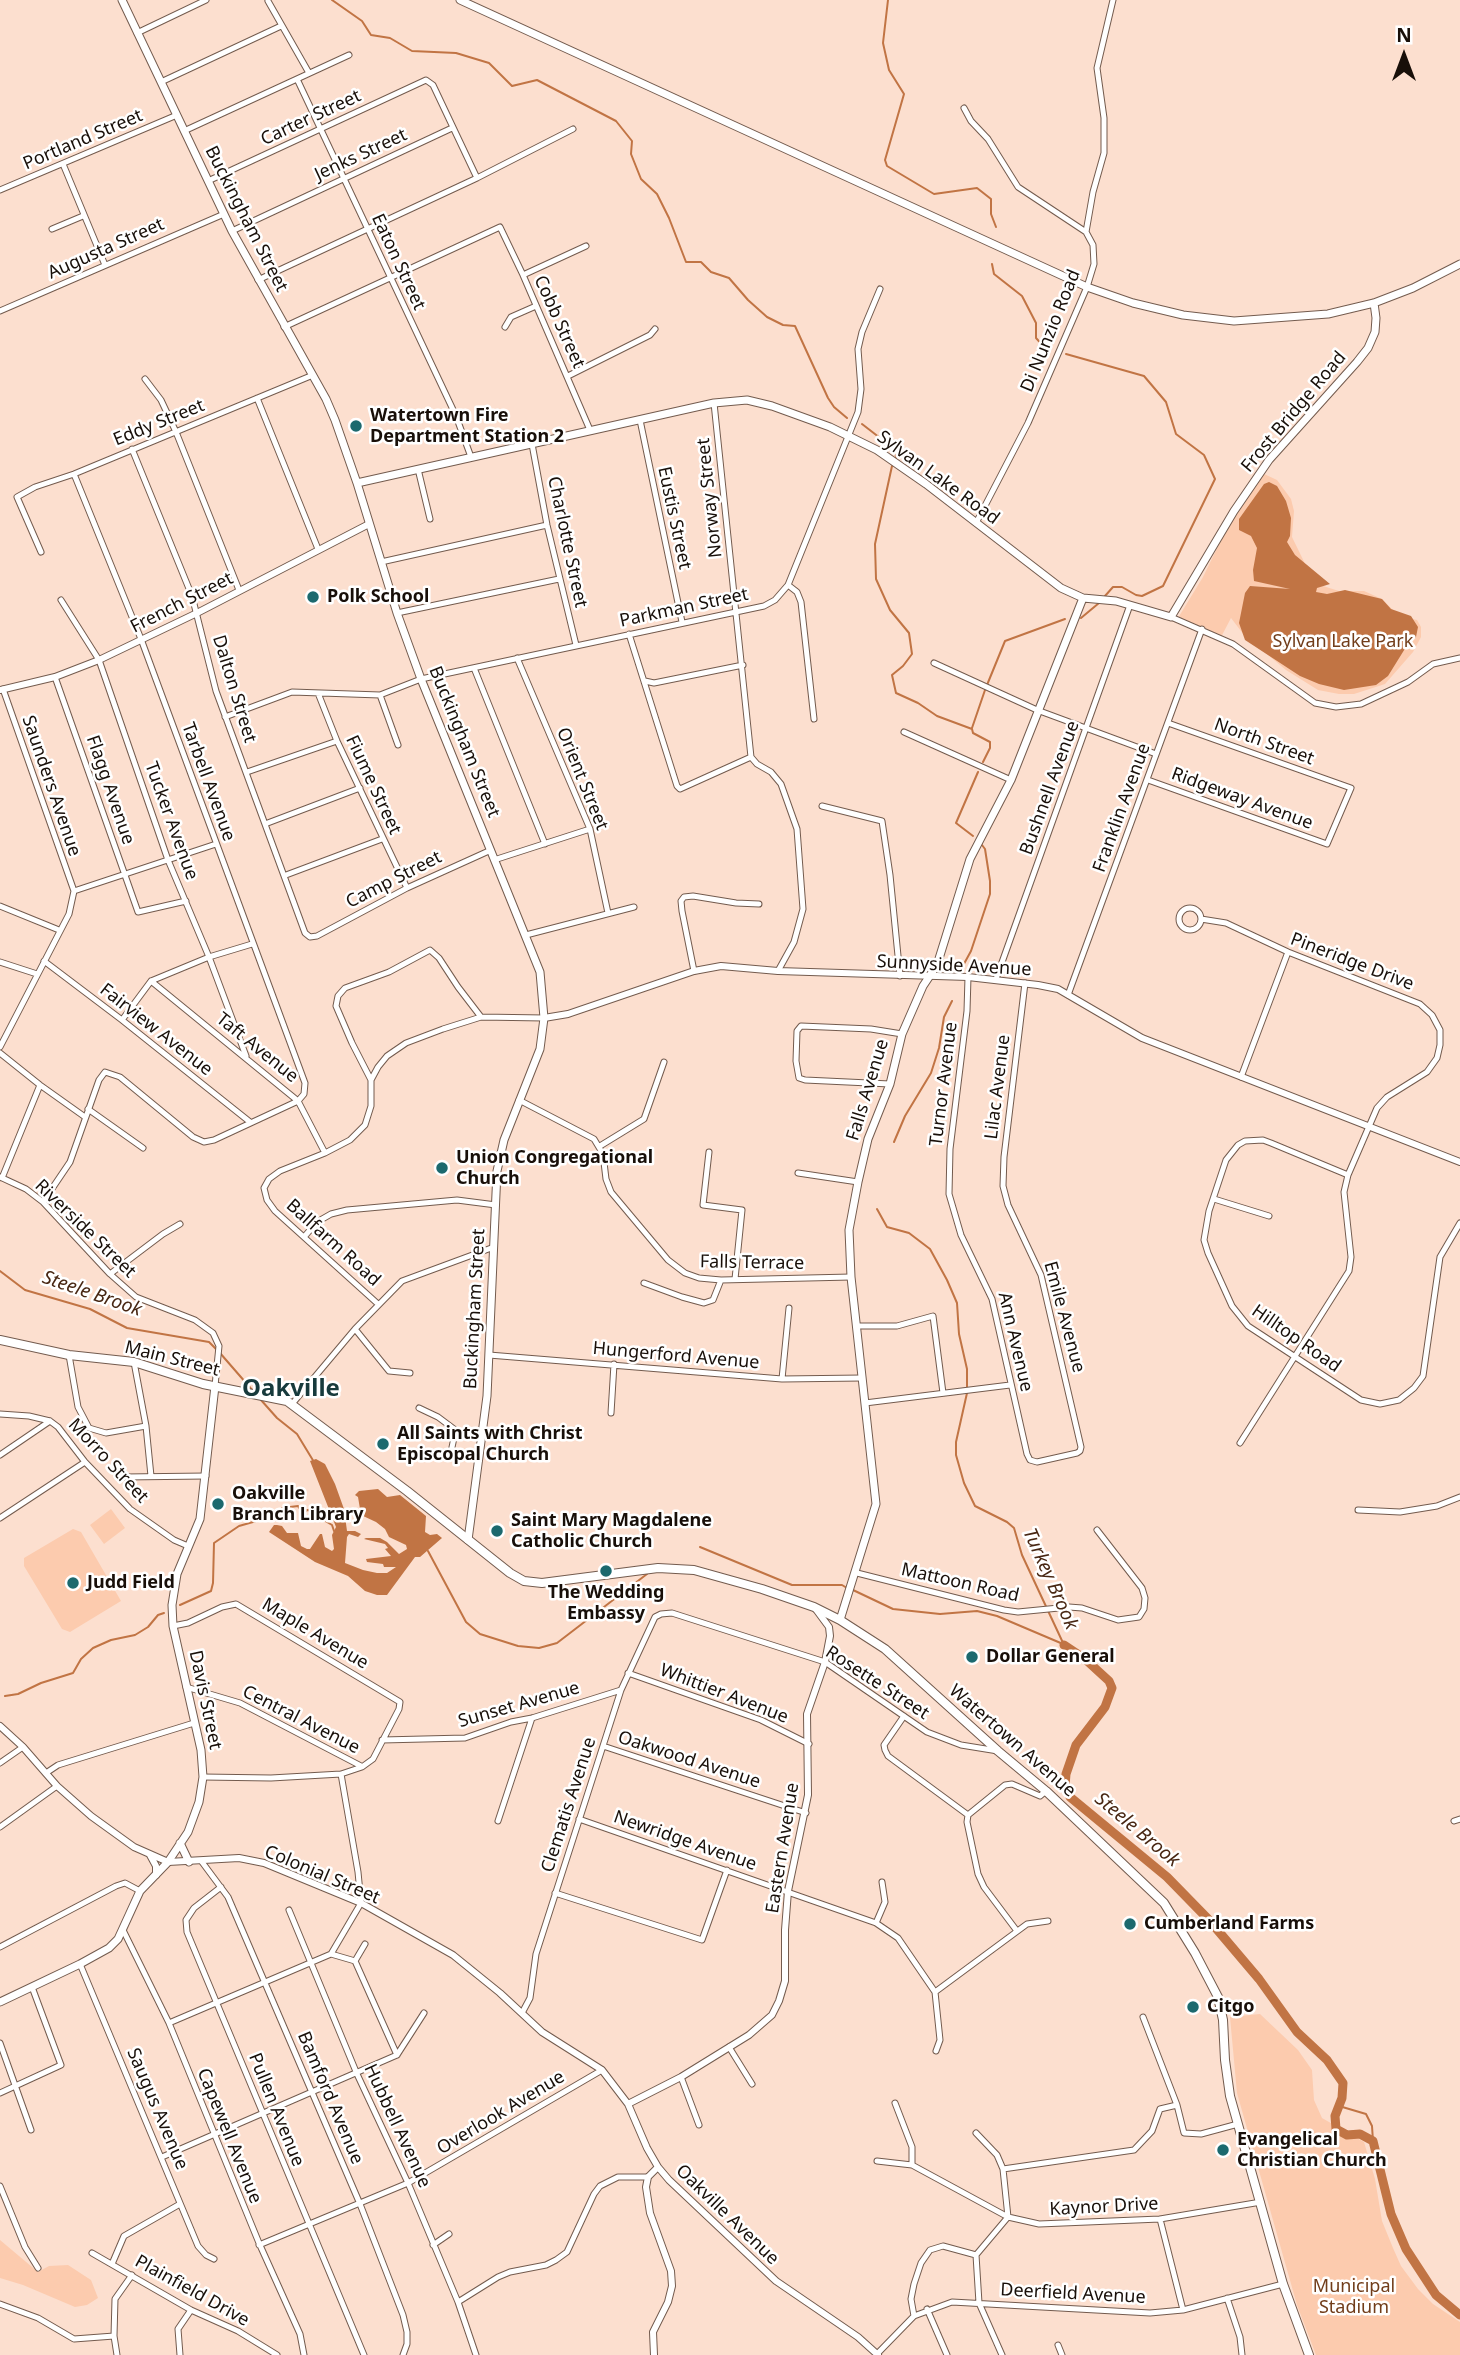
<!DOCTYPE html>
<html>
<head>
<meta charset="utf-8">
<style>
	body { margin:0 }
	#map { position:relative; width:1460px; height:2355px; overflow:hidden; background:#fcdfcf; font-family:"Noto Sans",sans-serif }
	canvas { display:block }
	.north { position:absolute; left:1369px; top:21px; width:70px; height:70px; -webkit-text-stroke:5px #fff; paint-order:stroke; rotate:0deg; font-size:19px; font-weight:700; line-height:28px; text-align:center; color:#180f09 }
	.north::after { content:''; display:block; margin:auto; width:24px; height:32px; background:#180f09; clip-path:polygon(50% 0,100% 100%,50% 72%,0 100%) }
</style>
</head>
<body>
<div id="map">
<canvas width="1460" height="2355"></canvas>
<div class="north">N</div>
</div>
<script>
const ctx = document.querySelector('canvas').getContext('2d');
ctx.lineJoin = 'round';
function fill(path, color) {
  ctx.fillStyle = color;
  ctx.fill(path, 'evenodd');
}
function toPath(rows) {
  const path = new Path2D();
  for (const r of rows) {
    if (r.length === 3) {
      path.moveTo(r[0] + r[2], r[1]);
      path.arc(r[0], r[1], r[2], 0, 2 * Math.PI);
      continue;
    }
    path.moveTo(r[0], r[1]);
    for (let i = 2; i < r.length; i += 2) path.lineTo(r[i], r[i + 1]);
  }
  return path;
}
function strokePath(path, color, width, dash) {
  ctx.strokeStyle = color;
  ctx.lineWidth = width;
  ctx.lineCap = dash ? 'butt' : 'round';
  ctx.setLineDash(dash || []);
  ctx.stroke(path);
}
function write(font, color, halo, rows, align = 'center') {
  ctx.font = font + ' "Noto Sans",sans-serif';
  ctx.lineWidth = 5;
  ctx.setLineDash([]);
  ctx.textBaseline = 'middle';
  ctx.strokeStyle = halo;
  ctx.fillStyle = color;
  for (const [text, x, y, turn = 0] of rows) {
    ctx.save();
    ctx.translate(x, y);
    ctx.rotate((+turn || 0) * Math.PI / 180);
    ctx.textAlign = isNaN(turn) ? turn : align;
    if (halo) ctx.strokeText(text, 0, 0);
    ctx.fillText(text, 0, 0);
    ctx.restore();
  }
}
const green = toPath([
	[1262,473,1277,480,1291,499,1294,511,1292,537,1311,576,1323,586,1339,591,1364,591,1382,599,1399,616,1417,620,1421,627,1421,637,1413,652,1385,684,1354,694,1339,694,1318,690,1286,670,1244,635,1231,618,1220,639,1178,618,1203,577,1231,520],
	[111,1509,125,1528,104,1544,90,1525],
	[73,1529,81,1532,121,1601,70,1632,62,1629,24,1566,24,1558],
	[1260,2014,1298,2050,1312,2070,1314,2100,1322,2118,1364,2142,1375,2179,1382,2221,1393,2248,1401,2266,1418,2289,1433,2304,1460,2322,1460,2355,1316,2355,1297,2305,1237,2093,1230,2017],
	[0,2240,38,2272,49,2266,68,2265,91,2280,98,2298,87,2305,75,2307,23,2285,0,2278]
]);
const water = toPath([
	[1269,482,1277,486,1286,501,1291,518,1290,536,1287,542,1295,555,1330,584,1317,588,1316,592,1327,594,1345,590,1382,599,1391,609,1411,616,1418,627,1416,637,1406,647,1388,676,1376,685,1344,690,1319,684,1300,676,1245,640,1239,623,1245,593,1250,586,1290,589,1254,581,1253,570,1257,548,1251,536,1239,530,1239,519,1264,484],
	[316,1459,325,1464,335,1484,344,1509,347,1531,355,1531,361,1534,358,1537,349,1534,347,1537,345,1563,363,1570,377,1573,387,1573,396,1567,384,1567,383,1564,367,1562,366,1559,391,1556,385,1549,388,1548,385,1544,364,1539,366,1538,380,1538,387,1542,399,1554,407,1549,406,1545,389,1537,385,1529,376,1522,361,1515,358,1497,355,1495,359,1491,378,1489,387,1497,400,1495,426,1516,425,1532,430,1535,437,1534,442,1538,420,1557,415,1557,387,1595,377,1595,365,1591,348,1576,315,1562,269,1532,274,1525,277,1525,282,1526,287,1533,298,1533,301,1546,307,1549,310,1549,320,1534,322,1534,325,1547,332,1551,334,1549,332,1535,336,1527,310,1461]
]);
const stream = toPath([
	[332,0,362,21,371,35,390,38,412,51,456,53,489,63,512,86,537,80,616,121,632,141,631,154,641,179,657,194,669,218,686,262,701,262,711,272,729,278,748,300,767,317,783,325,795,326,828,398,834,407,847,418],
	[888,0,883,43,889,70,904,94,885,160,887,166,934,194,977,188,991,199,991,214,996,227],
	[992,264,994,274,1022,296,1036,323,1036,338,1046,349],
	[1066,354,1144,376,1166,402,1176,434,1204,455,1215,479,1163,586,1142,596,1136,595,1122,587,1113,587,1105,596],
	[862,424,893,448,896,456,895,461],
	[892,466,875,544,876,579,890,610,909,633,912,654,903,666,892,675,896,693,918,703,937,716,972,729,973,733,990,742,990,748,983,762],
	[1081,618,1099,603],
	[987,685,1005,641,1065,619],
	[972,728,985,690],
	[973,836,956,823,978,772],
	[959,973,971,951,990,894,990,881,985,849,982,845],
	[894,1142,905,1116,931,1073,939,1048,944,1017,952,1001],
	[877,1209,887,1227,909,1233,930,1249,947,1280,957,1303,959,1334,967,1369,967,1387],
	[0,1271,25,1290,90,1309,127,1328,209,1342,216,1349],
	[220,1353,253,1391],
	[967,1393,956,1442,956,1455,964,1483,975,1506,1007,1522,1014,1528,1022,1555,1064,1645],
	[261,1400,277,1418,297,1434,314,1462],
	[700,1547,792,1585,842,1585,847,1588],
	[428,1551,466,1622,480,1634,518,1646,539,1648,557,1643,647,1574],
	[853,1590,893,1609,940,1614,977,1611,997,1616,1063,1644],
	[180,1605,211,1591,213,1583,214,1543,239,1526,260,1520,275,1518,280,1515,282,1508,298,1506,303,1514,307,1510,317,1512,322,1519,332,1525,334,1531],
	[5,1696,18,1694,41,1683,73,1673,81,1659,93,1648,111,1640,135,1635,148,1627,158,1615,164,1613],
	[1339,2106,1366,2114,1372,2126,1373,2141]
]);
const river = toPath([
	[1064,1645,1085,1659,1109,1681,1112,1688,1105,1707,1076,1745,1066,1774,1065,1786,1070,1797,1167,1877,1209,1920,1259,1979,1297,2032,1327,2060,1343,2083,1342,2098,1335,2116,1336,2129,1347,2135,1360,2134,1373,2141,1391,2214,1406,2249,1436,2295,1460,2315]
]);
const minor = toPath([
	[268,1,309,73],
	[137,33,206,0],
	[297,79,456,416,471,457],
	[161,82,281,26],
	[964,108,971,121,988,139,1018,187,1086,232,1093,245,1094,264,1087,287,1028,423,976,523],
	[184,131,349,55],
	[63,164,105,265],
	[477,178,573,129],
	[208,181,426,80,433,85,477,178,258,280],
	[0,190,177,115],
	[52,229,83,216],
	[232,231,452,128],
	[1086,232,1093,192,1104,153,1104,118,1097,68,1113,0],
	[523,275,586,246],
	[0,311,224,214],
	[284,327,500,227,523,275,590,430],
	[505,327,511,317,536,306],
	[568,376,650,335,655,329],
	[145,379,161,400,176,432,239,590],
	[257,398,318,549],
	[714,403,751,757],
	[640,420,682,622],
	[532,444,547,525,576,645],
	[132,449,192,596,216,691,305,933,310,937,317,936,407,888,491,850],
	[418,469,430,519],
	[74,474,141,639,305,1083,304,1094,298,1101],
	[41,552,17,497,35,487,74,474,313,375],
	[381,562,547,525],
	[788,585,797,592,801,602,814,719],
	[61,600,99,660,168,860,209,957,246,1056],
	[397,613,559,579],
	[1171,617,1233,644,1315,703,1336,707,1361,704,1408,682,1433,664,1460,658],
	[629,634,677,786,680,789,751,757],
	[517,658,590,829,608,913],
	[934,663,1037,710,1156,754],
	[474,668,545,844],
	[55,677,138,912,186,901],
	[645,681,654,683,743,665],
	[3,689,74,891],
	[318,693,337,741,407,888],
	[380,695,398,745],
	[225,717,292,692,380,695,421,679,764,606,775,600,788,585,858,412,861,389,858,349,862,332,880,289],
	[904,732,1011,780],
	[751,757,757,764,771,772,781,784,797,829,803,909,794,942,778,971],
	[247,772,337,741],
	[1148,780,1327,844,1351,788,1168,723],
	[822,806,882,821,890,875,900,976],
	[265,824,360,788],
	[494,860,590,829],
	[286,875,382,839],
	[0,906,59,930],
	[1190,919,11],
	[1201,919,1226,923,1288,952,1420,1004,1432,1015,1440,1030,1440,1045,1437,1058,1427,1072,1387,1097,1377,1108,1348,1175,1344,1192,1351,1257,1349,1271,1240,1443],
	[526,935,634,907],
	[44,961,122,1020,250,1122],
	[0,962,37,974],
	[694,971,682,911,681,901,684,897,693,896,736,903,759,904],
	[968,977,967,1011,950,1149,949,1194,961,1235,992,1299,1027,1454,1030,1460,1037,1462,1077,1453,1080,1451,1081,1447,1041,1275,1008,1205,1003,1186,1004,1157,1025,983],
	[996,979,1130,605],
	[151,981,298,1101,325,1153],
	[1068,995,1202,629],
	[122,1020,151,981,209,957,252,944],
	[0,1047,69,914,74,891,216,844],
	[0,1053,40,1085,85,1117],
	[1241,1077,1288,952],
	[371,1080,352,1043,336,1006,338,996,345,988,389,972,430,950,439,958,458,987,481,1017],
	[890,1084,805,1080,799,1078,796,1061,797,1031,801,1026,871,1029,902,1034],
	[519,1100,594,1139,603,1154,606,1179,611,1192,668,1260,685,1273,699,1278,721,1280,851,1277],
	[88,1109,143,1148],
	[600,1146,644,1119,664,1062],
	[709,1152,703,1205,742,1210,735,1279],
	[798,1173,858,1182],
	[1348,1175,1271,1143,1263,1140,1245,1141,1238,1145,1226,1160,1209,1211,1204,1240,1208,1253,1232,1306,1248,1326,1361,1400,1380,1404,1399,1400,1414,1388,1423,1376,1440,1257,1460,1223],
	[0,1177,26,1189,43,1202,110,1274,136,1297,195,1320,213,1333,219,1346,215,1386],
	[2,1178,40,1085],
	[1214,1199,1269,1216],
	[43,1202,70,1162,99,1080,105,1072,120,1077,193,1137,204,1142,214,1140,298,1101],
	[304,1237,317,1222,331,1214,347,1210,457,1200,496,1205],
	[110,1274,163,1234,180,1224],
	[644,1283,682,1297,704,1303,713,1300,721,1280],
	[378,1304,275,1211,267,1200,264,1188,269,1179,280,1171,325,1153,350,1140,365,1125,371,1106,371,1080,378,1067,387,1056,406,1043,443,1029,481,1017,544,1018],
	[857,1326,897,1326,933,1316,943,1393],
	[355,1329,389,1371,410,1373],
	[69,1355,78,1407,89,1428,106,1433,146,1426],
	[489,1355,782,1379,862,1378],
	[134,1362,146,1426,151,1476],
	[782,1379,789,1308],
	[865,1403,1010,1385],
	[292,1404,355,1329,402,1281,494,1247],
	[419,1408,438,1417,454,1429,455,1433,451,1452],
	[611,1413,614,1364],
	[0,1414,29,1416,50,1421,58,1427,85,1462,130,1509,174,1540,188,1546],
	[455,1433,483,1436],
	[0,1455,50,1421],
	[124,1477,206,1476],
	[1358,1510,1400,1512,1437,1506,1460,1497],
	[0,1518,85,1462],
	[857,1573,1004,1610,1018,1612,1069,1607,1082,1608,1118,1620,1139,1617,1144,1609,1145,1598,1142,1588,1097,1530],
	[173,1626,188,1623,222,1607,236,1604,400,1702,399,1709,373,1759,362,1767,341,1774,271,1778,203,1777],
	[628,1673,761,1720,809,1744],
	[186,1687,240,1703,361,1766],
	[904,1716,884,1745,885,1750,888,1756,968,1815,967,1822,978,1874,984,1887,1017,1931],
	[382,1740,465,1738,511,1722,532,1718,621,1690],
	[603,1746,806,1813],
	[0,1763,23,1747],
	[46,1773,58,1765,194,1723],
	[968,1815,1005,1785,1012,1784,1040,1796,1046,1791],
	[579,1819,876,1923,898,1938,935,1992,940,2040,936,2051],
	[498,1821,532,1718],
	[1454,1821,1460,1819],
	[0,1827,57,1786],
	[202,1862,228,1897,360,2204,403,2315,407,2332,407,2344,403,2355],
	[221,1887,194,1908,186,1920,187,1932,364,2355],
	[555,1893,702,1940,727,1870],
	[289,1910,357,2074,408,2183,458,2302,476,2355],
	[876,1923,885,1902,882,1882],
	[123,1930,169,2023,259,2243,300,2334,304,2355],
	[0,1947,116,1886,125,1883,140,1891],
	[331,1954,361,1903,358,1872,341,1774],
	[355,1961,397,2055],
	[355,1961,365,1944],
	[80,1964,198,2246,206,2255,214,2259],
	[935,1992,1027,1924,1048,1921],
	[522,2013,530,1998,536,1954,621,1690,655,1617,661,1614,672,1613,825,1662,927,1732,961,1745,998,1751],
	[1143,2017,1177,2105,1184,2133,1201,2134,1238,2124],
	[169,2023,331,1954,355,1961],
	[0,2043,31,2130],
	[729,2047,752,2084],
	[397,2055,424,2013],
	[681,2077,699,2125],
	[0,2093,61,2065,32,1987],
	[895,2103,912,2147,912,2165],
	[976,2133,997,2155,1003,2169,1008,2217,976,2255,979,2303,1002,2355],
	[162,2157,397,2055],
	[877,2161,912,2165,1008,2217,1039,2224,1160,2219,1261,2202],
	[1003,2169,1134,2150,1152,2131,1160,2109,1177,2105],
	[0,2186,25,2247,38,2268],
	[1160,2219,1183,2310],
	[259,2245,408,2183,602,2070],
	[433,2245,449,2234],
	[92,2253,191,2310,238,2331,277,2355],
	[112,2264,124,2236,180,2204],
	[1227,2298,1240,2337,1242,2355],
	[458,2302,498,2277,510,2272,546,2265,556,2260,567,2252,594,2194,600,2186,618,2177,648,2177],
	[0,2304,38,2318,74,2339,114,2336],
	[927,2309,947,2355],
	[914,2316,911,2299,914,2284,921,2263,930,2250,943,2246,976,2255],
	[1058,2345,1062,2355],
	[877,2354,914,2316,952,2302,1150,2313,1183,2310,1283,2284],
	[117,2355,114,2336,115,2299,132,2275],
	[180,2355,178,2329,191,2310]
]);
const tertiary = toPath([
	[0,690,55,677,99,660,197,613,369,524],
	[544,1018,568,1014,694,971,721,966,778,971,968,977,1038,985,1058,989,1142,1038,1460,1162],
	[0,1726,23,1747,57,1786,91,1816,134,1847,168,1862,239,1858,264,1863,361,1903,453,1955,500,1993,542,2032,602,2070,628,2104,647,2148,658,2167,669,2180,776,2281,858,2337,878,2355],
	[150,1855,156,1866,156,1875],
	[628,2104,681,2077,749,2035,772,2015,779,2001,785,1981,785,1930,788,1891,808,1795,807,1714,825,1662,830,1636,829,1627,815,1608],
	[654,2355,653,2332,668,2302,672,2286,671,2271,650,2213,646,2187,648,2177,658,2167]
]);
const secondary = toPath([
	[122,0,232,231,326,399,335,420,357,483,397,613,421,679,540,972,544,1018,540,1049,504,1140,497,1171,487,1396,468,1540],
	[460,0,1087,287,1133,303,1183,315,1234,321,1328,314,1374,303,1413,288,1460,264],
	[357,483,714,403,747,400,772,406,830,427,877,450,926,484,1061,588,1083,598,1116,601,1171,617,1234,511,1269,460,1357,362,1368,348,1375,332,1376,318,1374,303],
	[840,1620,876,1504,851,1277,849,1230,858,1182,868,1139,890,1084,902,1034,923,986,937,965,970,859,1011,780,1083,598],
	[180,1843,189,1862],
	[0,2002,80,1964,109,1948,118,1939,140,1891,168,1862,188,1832,199,1802,203,1777,201,1750,173,1626,172,1605,177,1574,200,1519,215,1386]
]);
const primary = toPath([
	[0,1340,69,1355,134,1362,203,1384,287,1401,407,1491,510,1573,524,1581,542,1583,658,1568,694,1570,762,1589,814,1607,840,1620,885,1649,998,1751,1046,1791,1164,1903,1195,1953,1218,1997,1223,2020,1225,2060,1230,2096,1283,2284,1309,2355]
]);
const markers = [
	[356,426,7,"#1c696e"],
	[313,597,7,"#1c696e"],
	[442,1168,7,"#1c696e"],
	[383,1444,7,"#1c696e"],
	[218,1504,7,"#1c696e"],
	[497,1531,7,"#1c696e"],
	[606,1571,7,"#1c696e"],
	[73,1583,7,"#1c696e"],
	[972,1657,7,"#1c696e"],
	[1130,1924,7,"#1c696e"],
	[1193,2007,7,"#1c696e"],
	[1223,2150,7,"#1c696e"]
];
const streetNames = [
	["Carter Street",311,118,-25],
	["Portland Street",83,140,-23],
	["Jenks Street",361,155,-25],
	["Buckingham Street",246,219,63],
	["Augusta Street",106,249,-24],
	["Eaton Street",398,262,65],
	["Cobb Street",559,322,66],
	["Di Nunzio Road",1051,331,-68],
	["Frost Bridge Road",1294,412,-50],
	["Eddy Street",159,423,-22],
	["Sylvan Lake Road",938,478,36],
	["Norway Street",710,498,-96],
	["Eustis Street",674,518,78],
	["Charlotte Street",567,542,78],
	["French Street",182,603,-27],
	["Parkman Street",684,608,-12],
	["Dalton Street",234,689,73],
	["Buckingham Street",464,742,68],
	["North Street",1264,742,20],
	["Orient Street",582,779,68],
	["Tarbell Avenue",208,782,70],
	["Fiume Street",373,785,65],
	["Saunders Avenue",51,786,71],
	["Bushnell Avenue",1050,788,-70],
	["Flagg Avenue",110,790,71],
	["Ridgeway Avenue",1242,799,20],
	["Franklin Avenue",1122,808,-70],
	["Tucker Avenue",171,821,70],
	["Camp Street",394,880,-27],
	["Pineridge Drive",1352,962,21],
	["Sunnyside Avenue",954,966,3],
	["Fairview Avenue",156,1030,38],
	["Taft Avenue",257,1048,39],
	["Turnor Avenue",944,1084,-83],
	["Lilac Avenue",998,1087,-83],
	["Falls Avenue",868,1090,-73],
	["Riverside Street",85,1229,44],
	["Ballfarm Road",333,1243,42],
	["Falls Terrace",752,1263,1],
	["Buckingham Street",475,1309,-87],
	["Emile Avenue",1064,1317,75],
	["Hilltop Road",1296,1339,35],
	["Ann Avenue",1015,1342,77],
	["Hungerford Avenue",676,1356,5],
	["Main Street",172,1359,14],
	["Morro Street",108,1461,47],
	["Mattoon Road",960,1583,13],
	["Maple Avenue",315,1634,31],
	["Rosette Street",877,1683,33],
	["Whittier Avenue",724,1694,21],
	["Davis Street",205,1700,78],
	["Sunset Avenue",519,1705,-16],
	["Central Avenue",301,1720,27],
	["Watertown Avenue",1012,1741,41],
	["Oakwood Avenue",689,1760,18],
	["Clematis Avenue",569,1805,-72],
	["Newridge Avenue",685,1841,19],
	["Eastern Avenue",783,1848,-81],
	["Colonial Street",322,1875,23],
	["Bamford Avenue",330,2098,67],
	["Saugus Avenue",157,2109,67],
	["Pullen Avenue",276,2110,68],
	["Overlook Avenue",501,2113,-31],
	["Hubbell Avenue",397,2126,65],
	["Capewell Avenue",229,2136,68],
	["Kaynor Drive",1104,2207,-3],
	["Oakville Avenue",727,2215,44],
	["Plainfield Drive",192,2291,29],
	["Deerfield Avenue",1073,2294,3]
];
const poiNames = [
	["Watertown Fire",370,416],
	["Department Station 2",370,437],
	["Polk School",327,597],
	["Union Congregational",456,1158],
	["Church",456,1179],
	["All Saints with Christ",397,1434],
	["Episcopal Church",397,1455],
	["Oakville",232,1494],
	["Branch Library",232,1515],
	["Saint Mary Magdalene",511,1521],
	["Catholic Church",511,1542],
	["Judd Field",87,1583],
	["The Wedding",606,1593,"center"],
	["Embassy",606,1614,"center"],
	["Dollar General",986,1657],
	["Cumberland Farms",1144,1924],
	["Citgo",1207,2007],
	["Evangelical",1237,2140],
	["Christian Church",1237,2161]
];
const parkNames = [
	["Sylvan Lake Park",1343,642],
	["Municipal",1354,2287],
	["Stadium",1354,2308]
];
const waterNames = [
	["Steele Brook",92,1294,19],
	["Turkey Brook",1050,1579,66],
	["Steele Brook",1137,1830,40]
];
const districtNames = [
	["Oakville",291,1389]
];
fill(green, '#fccbae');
fill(water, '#c17444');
strokePath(stream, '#c17444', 2);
strokePath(river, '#c17444', 9);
strokePath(minor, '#735b4e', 7);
strokePath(tertiary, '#735b4e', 8);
strokePath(secondary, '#735b4e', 9);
strokePath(primary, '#735b4e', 10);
strokePath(minor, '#fff', 5);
strokePath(tertiary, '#fff', 6);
strokePath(secondary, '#fff', 7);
strokePath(primary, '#fff', 8);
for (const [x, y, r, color] of markers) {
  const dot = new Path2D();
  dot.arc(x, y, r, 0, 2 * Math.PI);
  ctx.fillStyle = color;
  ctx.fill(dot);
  strokePath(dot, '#fff', 2.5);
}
write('18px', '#180f09', '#fff', streetNames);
write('bold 18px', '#180f09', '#fff', poiNames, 'left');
write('18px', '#713d1a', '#fff', parkNames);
write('italic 19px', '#482713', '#fff', waterNames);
write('bold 24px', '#173a3c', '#fff', districtNames);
</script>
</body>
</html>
